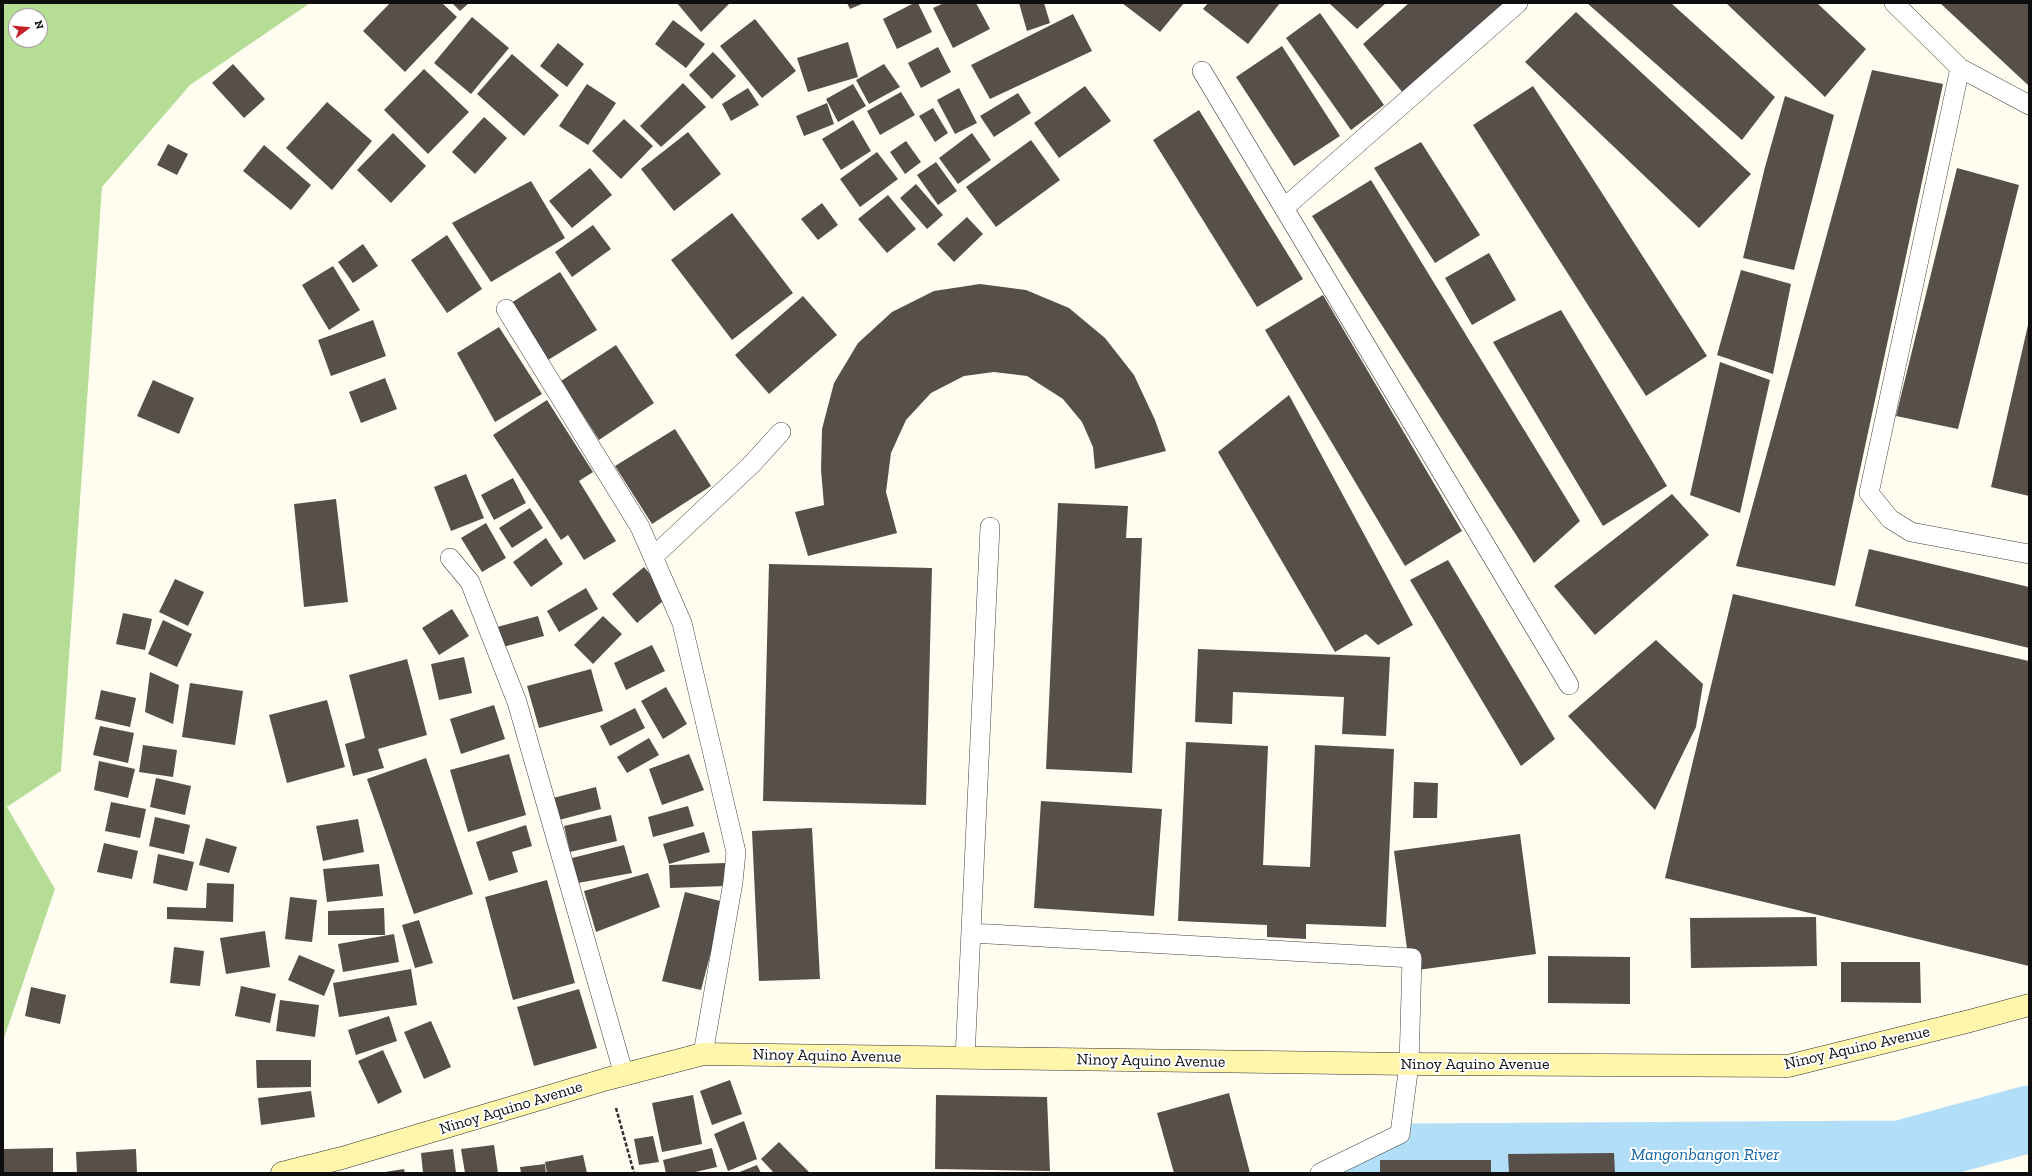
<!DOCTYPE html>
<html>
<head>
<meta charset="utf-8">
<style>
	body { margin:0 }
	#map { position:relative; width:2032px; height:1176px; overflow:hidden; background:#fffcf0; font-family:"Zilla Slab",serif }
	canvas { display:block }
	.frame { position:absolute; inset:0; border:4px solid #0e0e0e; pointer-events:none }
	.north { position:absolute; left:8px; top:8px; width:40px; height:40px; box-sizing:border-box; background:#fff; border:1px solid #9f9f9f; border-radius:50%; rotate:74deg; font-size:11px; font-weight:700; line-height:16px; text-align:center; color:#0e0e0e }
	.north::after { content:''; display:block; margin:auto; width:14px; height:18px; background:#c42028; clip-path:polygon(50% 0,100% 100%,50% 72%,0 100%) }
</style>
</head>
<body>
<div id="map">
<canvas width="2032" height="1176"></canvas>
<div class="frame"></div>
<div class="north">N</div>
</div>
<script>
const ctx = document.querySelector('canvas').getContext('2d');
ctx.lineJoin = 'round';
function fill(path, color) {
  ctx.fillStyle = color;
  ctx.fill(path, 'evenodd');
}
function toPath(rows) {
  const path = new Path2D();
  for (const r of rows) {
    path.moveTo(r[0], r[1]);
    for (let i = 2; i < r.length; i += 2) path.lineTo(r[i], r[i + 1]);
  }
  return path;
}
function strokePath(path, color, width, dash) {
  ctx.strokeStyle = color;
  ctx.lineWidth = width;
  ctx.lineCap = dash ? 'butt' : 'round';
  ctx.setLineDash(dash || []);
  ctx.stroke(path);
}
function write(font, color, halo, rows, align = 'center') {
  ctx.font = font + ' "Zilla Slab",serif';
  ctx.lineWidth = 4;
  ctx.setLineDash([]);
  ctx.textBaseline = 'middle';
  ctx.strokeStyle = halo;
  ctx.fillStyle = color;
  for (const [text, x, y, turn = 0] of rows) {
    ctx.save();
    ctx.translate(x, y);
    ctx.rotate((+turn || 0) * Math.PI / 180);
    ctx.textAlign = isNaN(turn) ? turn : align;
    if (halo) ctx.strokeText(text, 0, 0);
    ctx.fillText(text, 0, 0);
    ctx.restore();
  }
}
const forest = toPath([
	[3,3,310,3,190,85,102,187,61,771,7,807,55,889,3,1041],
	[16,16,40,16,40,40,16,40]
]);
const river = toPath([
	[1380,1173,1408,1157,1900,1154,2029,1119]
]);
const building = toPath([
	[390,3,442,3,457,17,405,72,363,31],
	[452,3,469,3,460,11],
	[677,3,730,3,701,32],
	[847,3,864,3,850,9],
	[914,3,918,3,932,32,897,49,883,19],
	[944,3,976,3,990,29,953,48,933,8],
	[1019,3,1044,3,1050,23,1027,31],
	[1122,3,1184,3,1160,32],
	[1208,3,1280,3,1248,44,1203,9],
	[1329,3,1386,3,1357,29],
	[1409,3,1510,3,1403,93,1363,44],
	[1587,3,1671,3,1775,97,1742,140],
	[1726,3,1817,3,1866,49,1825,97],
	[1940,3,2029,3,2029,86],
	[1576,12,1751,174,1699,228,1525,62],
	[1320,13,1384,105,1351,130,1286,38],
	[1073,14,1092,51,990,99,971,65],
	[472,17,509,48,471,94,434,63],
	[755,19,796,71,762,98,720,46],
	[673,20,705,44,686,68,655,44],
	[848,42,858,77,808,92,797,58],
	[558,43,584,64,567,87,540,66],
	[1282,46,1340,136,1294,166,1236,77],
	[938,47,951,72,921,88,908,63],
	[713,52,736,76,712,99,689,75],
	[512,54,559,95,524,136,477,94],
	[233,64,265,99,244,118,212,83],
	[884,64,900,87,869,104,856,80],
	[424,69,469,112,428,154,384,110],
	[1872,70,1943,84,1835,586,1736,566],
	[683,83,706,107,661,147,640,126],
	[587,84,616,103,588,145,559,126],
	[853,84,866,106,838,122,826,99],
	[1085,86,1111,121,1059,158,1034,123],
	[1533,86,1707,356,1646,396,1473,125],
	[748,88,759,105,731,121,722,104],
	[959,88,977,123,955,134,937,100],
	[901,92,915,115,880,135,867,111],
	[1018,93,1031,113,994,137,980,116],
	[1785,96,1834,115,1794,270,1743,258,1765,167],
	[327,102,372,141,332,190,286,148],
	[827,103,834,124,804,136,796,116],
	[933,108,948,133,935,142,919,116],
	[1199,110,1303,279,1257,307,1153,140],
	[484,117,507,138,475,174,452,152],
	[624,119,653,146,621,179,592,151],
	[853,120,871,151,841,170,822,139],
	[688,132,721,174,674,211,641,169],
	[393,133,426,166,391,203,357,170],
	[972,133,991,160,958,184,939,158],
	[1031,140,1060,180,996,227,966,187],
	[906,141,921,162,905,174,890,152],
	[1421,142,1480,235,1435,263,1374,168],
	[168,144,188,154,177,175,157,165],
	[264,145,311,185,291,210,243,171],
	[877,152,898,179,860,207,840,179],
	[936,162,957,191,938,205,917,175],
	[590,168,612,195,572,228,549,201],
	[1957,168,2019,185,1958,429,1896,416],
	[1371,180,1580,521,1534,563,1312,216],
	[531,181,565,238,491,282,452,223],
	[916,184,943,215,927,229,900,198],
	[888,195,916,229,887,253,858,219],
	[822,203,838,225,818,240,801,219],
	[732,213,793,293,732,340,671,260],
	[967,217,983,234,954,262,937,244],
	[593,225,611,249,572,277,555,252],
	[447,235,482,289,447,313,411,260],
	[363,244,378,266,353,283,338,262],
	[1489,253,1516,300,1472,325,1445,278],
	[333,266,360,310,329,330,302,285],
	[1741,270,1791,284,1773,374,1717,355],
	[560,272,597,330,548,360,511,303],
	[980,284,1026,290,1069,308,1105,338,1134,375,1155,420,1166,451,1095,469,1093,447,1082,422,1063,399,1027,376,994,372,964,376,931,393,906,420,891,453,886,492,897,533,808,556,795,512,824,505,821,470,822,429,834,383,858,343,892,312,934,291],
	[1323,295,1462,531,1405,566,1265,330],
	[803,296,837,335,769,394,735,355],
	[1561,310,1667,486,1603,526,1493,342],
	[373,320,386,356,331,376,318,340],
	[2028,325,2029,325,2029,496,1991,487],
	[499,327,542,394,495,422,457,353],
	[616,345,654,403,599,440,561,381],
	[1720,362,1770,380,1740,513,1690,495],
	[385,378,397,409,361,423,349,392],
	[153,380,194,398,179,434,137,416],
	[1289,395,1413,625,1378,645,1366,634,1335,652,1218,452],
	[547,400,593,472,579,481,616,541,584,560,568,535,561,540,493,435],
	[675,429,711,486,652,524,615,466],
	[466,474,484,518,451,531,434,487],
	[513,478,526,503,494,520,481,495],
	[1672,494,1709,535,1595,635,1554,586],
	[336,499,348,602,304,607,294,504],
	[1058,503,1128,506,1126,538,1142,538,1132,773,1046,769],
	[530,508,543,528,512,548,499,528],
	[486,523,506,558,482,572,461,538],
	[546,538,563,564,531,587,513,562],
	[1869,549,2029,587,2029,648,1855,606],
	[1448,560,1555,739,1521,766,1410,580],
	[769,564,932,568,926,805,763,801],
	[644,567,669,596,637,623,612,594],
	[175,579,204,592,188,626,159,612],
	[586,588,598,609,559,632,547,611],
	[1733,594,2029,661,2029,966,1665,878],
	[452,609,469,636,439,655,422,628],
	[123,613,152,619,145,650,116,644],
	[538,616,544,636,503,647,497,627],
	[603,616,622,634,593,664,574,645],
	[163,620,192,634,177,667,148,654],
	[1656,640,1703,684,1696,727,1655,810,1568,716],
	[652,645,665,671,626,690,614,663],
	[1198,649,1390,657,1386,736,1342,734,1344,697,1233,692,1232,724,1195,722],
	[464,657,472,693,439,700,431,664],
	[407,659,427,735,378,749,384,768,353,776,345,744,365,738,349,675],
	[591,669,603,711,539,728,527,686],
	[150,672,179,685,173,724,145,712],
	[190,683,243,691,235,745,182,737],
	[666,687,687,724,663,739,641,701],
	[101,690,136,698,130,727,95,719],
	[327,700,345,767,287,783,269,715],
	[494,705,505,739,461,754,450,719],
	[635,708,645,728,610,746,600,726],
	[100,726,134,733,128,763,93,755],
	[649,738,659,755,627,773,617,757],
	[1186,742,1268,746,1263,865,1310,867,1315,745,1394,749,1386,927,1306,924,1306,939,1267,937,1267,925,1178,921],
	[143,745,177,750,173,777,139,772],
	[509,754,526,815,468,832,450,770],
	[689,754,704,790,662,805,649,769],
	[426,758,473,894,414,914,367,779],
	[99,761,135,769,128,798,94,790],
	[156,778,191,786,185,815,150,807],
	[1414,782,1438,783,1437,818,1413,818],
	[596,787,601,809,559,820,553,798],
	[1041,801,1162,809,1154,916,1034,908],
	[111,802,146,809,140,838,105,831],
	[688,806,694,826,653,837,648,817],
	[611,815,617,841,570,852,564,826],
	[155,817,190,825,184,854,149,846],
	[358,819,364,852,323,861,316,826],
	[526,825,532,846,512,852,518,872,489,881,476,842],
	[812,828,820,979,759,981,752,831],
	[704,832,710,852,669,864,663,844],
	[1520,834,1536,954,1410,971,1394,851],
	[206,838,237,847,229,873,199,865],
	[104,843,138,851,132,879,97,872],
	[624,845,632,873,578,883,572,858],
	[158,854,194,862,187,891,153,883],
	[725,863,726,886,670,888,669,865],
	[379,864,383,896,327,902,323,869],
	[648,873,660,907,596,932,584,891],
	[547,880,575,983,513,1000,485,897],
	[207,883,234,884,233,922,167,919,167,907,206,908],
	[685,892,724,902,701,990,662,981],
	[290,897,317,900,312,942,285,939],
	[384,908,385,935,328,935,328,911],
	[1816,917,1817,966,1691,968,1690,918],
	[419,920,433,963,415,968,402,925],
	[265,931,270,967,226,974,220,938],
	[394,934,399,962,343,972,338,944],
	[174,947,204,951,200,986,170,983],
	[299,955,335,970,324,996,288,980],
	[1548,956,1630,957,1630,1004,1548,1003],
	[1841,962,1920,962,1921,1003,1841,1002],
	[411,969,417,1005,339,1017,333,983],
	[241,986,276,994,270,1023,235,1016],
	[31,987,66,995,60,1024,25,1016],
	[579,989,597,1048,534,1066,517,1007],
	[280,1000,319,1005,315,1037,276,1031],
	[389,1016,397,1041,356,1055,348,1030],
	[431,1021,451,1067,424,1079,404,1032],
	[383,1050,402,1092,378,1104,358,1061],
	[256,1060,311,1060,311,1087,257,1088],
	[730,1080,742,1114,712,1125,700,1091],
	[311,1091,315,1117,261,1125,258,1098],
	[1229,1093,1250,1173,1174,1173,1157,1113],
	[693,1095,702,1144,662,1152,652,1103],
	[936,1095,1047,1097,1050,1171,935,1169],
	[744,1121,757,1159,728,1171,714,1134],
	[653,1136,659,1162,639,1165,634,1139],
	[779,1142,810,1173,774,1173,761,1159],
	[494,1145,498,1173,465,1173,461,1149],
	[53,1148,53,1173,3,1173,3,1149],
	[712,1148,717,1167,691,1173,666,1173,663,1160],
	[136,1149,137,1173,77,1173,76,1152],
	[453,1149,456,1173,423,1173,421,1153],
	[1614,1153,1615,1173,1509,1173,1508,1154],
	[583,1155,587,1173,547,1173,545,1162],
	[1380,1160,1491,1160,1491,1173,1380,1173],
	[545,1164,546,1173,521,1173,520,1167],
	[757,1165,761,1173,737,1173],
	[404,1169,405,1173,385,1173,385,1172]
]);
const path = toPath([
	[616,1108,634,1173]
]);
const service = toPath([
	[1894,3,1960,68,2029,105],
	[1960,68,1869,493,1890,519,1911,532,2029,554],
	[1202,71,1569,685],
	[1284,208,1518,3],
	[506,309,640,527,682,623,736,852,733,882,703,1054],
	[653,557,752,464,781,432],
	[450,558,470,582,517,702,624,1075],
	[971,933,1412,958,1409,1064,1400,1134,1320,1173],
	[965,1058,990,527]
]);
const secondary = toPath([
	[282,1173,342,1158,607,1079,703,1054,1409,1064,1788,1066,1966,1022,2029,1005]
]);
const streetNames = [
	["Ninoy Aquino Avenue",1857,1048,-13],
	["Ninoy Aquino Avenue",827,1056,1],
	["Ninoy Aquino Avenue",1151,1061,1],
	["Ninoy Aquino Avenue",1475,1064],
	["Ninoy Aquino Avenue",511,1108,-17]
];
const waterNames = [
	["Mangonbangon River",1705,1155]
];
fill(forest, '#b6dd96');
strokePath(river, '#b2def8', 67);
fill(building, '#574f4a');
strokePath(service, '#414141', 20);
strokePath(secondary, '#303030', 23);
strokePath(path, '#303030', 2.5, [4, 2]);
strokePath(service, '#fff', 19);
strokePath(secondary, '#fff6ab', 22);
write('16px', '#0e0e0e', '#fff', streetNames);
write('italic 17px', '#1265a5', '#fff', waterNames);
</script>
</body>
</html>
